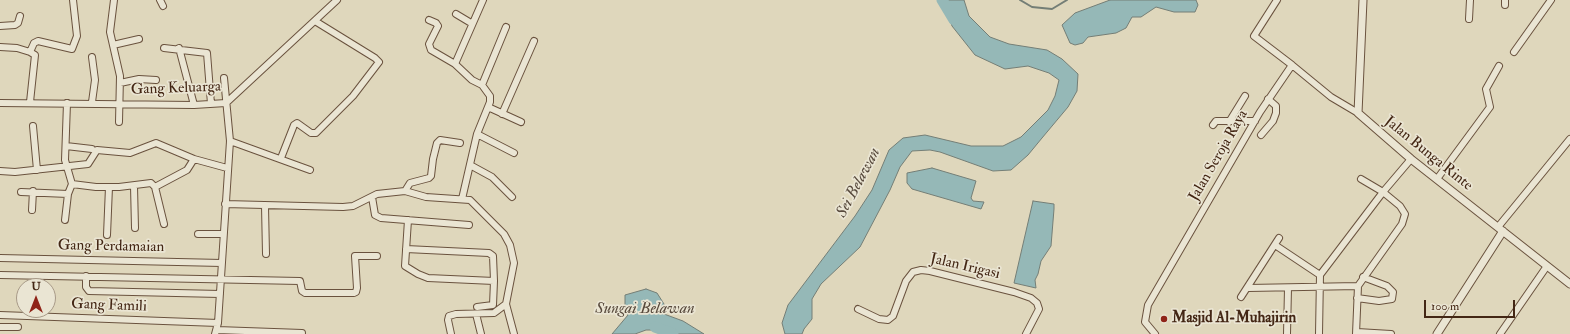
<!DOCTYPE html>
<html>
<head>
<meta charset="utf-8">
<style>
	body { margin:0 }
	#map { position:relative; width:1570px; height:334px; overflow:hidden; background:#dfd7bc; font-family:"IM FELL Double Pica",serif }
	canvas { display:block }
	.north { position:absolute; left:16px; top:278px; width:40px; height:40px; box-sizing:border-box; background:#eae5d3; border:1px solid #a79987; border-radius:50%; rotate:0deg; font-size:11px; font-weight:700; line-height:16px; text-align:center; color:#432614 }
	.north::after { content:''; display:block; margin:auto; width:14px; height:18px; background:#8f2418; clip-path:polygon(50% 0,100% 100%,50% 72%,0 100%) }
	.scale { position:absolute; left:1424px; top:300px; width:91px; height:18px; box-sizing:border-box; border:2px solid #432614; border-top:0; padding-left:5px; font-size:12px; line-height:14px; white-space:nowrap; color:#432614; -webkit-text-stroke:3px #eae5d3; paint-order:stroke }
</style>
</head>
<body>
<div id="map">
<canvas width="1570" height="334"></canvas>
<div class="north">U</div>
<div class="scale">100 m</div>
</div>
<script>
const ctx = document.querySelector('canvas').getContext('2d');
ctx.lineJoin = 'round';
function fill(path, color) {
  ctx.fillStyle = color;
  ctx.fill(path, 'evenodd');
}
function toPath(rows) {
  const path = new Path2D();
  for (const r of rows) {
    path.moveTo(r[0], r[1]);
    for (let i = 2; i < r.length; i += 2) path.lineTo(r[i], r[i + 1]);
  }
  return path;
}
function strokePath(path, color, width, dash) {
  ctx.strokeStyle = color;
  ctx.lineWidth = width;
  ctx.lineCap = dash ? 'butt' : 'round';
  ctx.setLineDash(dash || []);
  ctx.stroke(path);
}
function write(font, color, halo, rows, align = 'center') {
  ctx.font = font + ' "IM FELL Double Pica",serif';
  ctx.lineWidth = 3.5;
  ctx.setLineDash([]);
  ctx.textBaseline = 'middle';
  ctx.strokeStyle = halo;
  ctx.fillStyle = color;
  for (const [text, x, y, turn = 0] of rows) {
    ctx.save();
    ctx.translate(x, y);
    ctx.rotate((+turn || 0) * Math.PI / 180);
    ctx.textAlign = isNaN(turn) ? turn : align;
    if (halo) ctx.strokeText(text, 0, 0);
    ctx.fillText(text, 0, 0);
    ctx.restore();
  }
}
const water = toPath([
	[944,0,964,0,969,16,990,37,1009,44,1047,50,1062,59,1078,74,1077,91,1068,107,1042,138,1028,155,1011,170,993,171,940,152,930,150,912,151,900,167,890,190,860,247,821,284,812,299,812,319,804,329,802,334,785,334,782,323,788,305,855,216,872,190,889,150,903,138,925,135,971,146,1003,146,1021,137,1048,110,1055,96,1059,80,1049,73,1028,66,1005,69,975,55,952,26,944,0],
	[1110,0,1196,0,1198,5,1195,12,1174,12,1156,7,1141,17,1132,17,1126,28,1116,33,1088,37,1083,43,1075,45,1070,43,1062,25,1075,13,1110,0],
	[932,168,976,181,971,198,973,201,984,202,981,209,912,189,907,183,907,173,932,168],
	[1033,201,1054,204,1054,209,1051,246,1041,261,1038,274,1035,280,1036,288,1014,283,1033,201],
	[646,289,657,293,664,304,664,314,683,321,704,334,673,334,661,330,646,330,635,334,612,334,628,315,625,306,625,295,646,289]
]);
const stream = toPath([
	[1020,0,1032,7,1052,9,1067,0]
]);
const river = toPath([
	[942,0,954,20],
	[655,327,673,334]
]);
const minor = toPath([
	[114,0,110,32,120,76,119,122],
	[160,0,163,6],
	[1277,0,1254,36,1292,65],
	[1505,5,1505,0],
	[456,14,471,23],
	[1469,19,1470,0],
	[429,20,436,23,438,26,429,44,431,50,455,64,472,80,482,85,490,96,490,102,477,134,462,199],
	[0,26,15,25,18,23,20,16],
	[113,45,139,39],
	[0,47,17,48,30,52,35,55,30,102],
	[164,48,207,53,211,104],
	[179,48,194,105],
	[30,52,34,43,38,41,72,49,77,36,73,0],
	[1514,52,1551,0],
	[455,64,483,0],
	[120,83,139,79,156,80],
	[482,85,506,27],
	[92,102,95,80,92,57],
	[0,103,194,105,226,103,337,0],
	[67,103,65,160,72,184,96,187,119,187,151,183,155,187,187,170,194,159],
	[488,107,521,122],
	[502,114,534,41],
	[1229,122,1245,96],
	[1213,125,1216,121,1255,121],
	[33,126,37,170],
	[477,134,514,153],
	[1261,135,1273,121,1276,113,1276,106,1268,99],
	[230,141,310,170],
	[66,146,92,149],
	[281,158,294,125,297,123,311,133,316,133,353,96,379,62,375,58,315,21],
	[470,165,492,177,512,197],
	[0,171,15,172,88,164,97,150,130,153,156,143,194,159,227,168],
	[1437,179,1490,107,1486,89,1499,66],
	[134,186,135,228],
	[155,187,164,224],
	[405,191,410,183,429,178,431,176,433,159,437,143,440,140,460,143],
	[21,192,68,194],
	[372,197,375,215,381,218,469,225],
	[225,204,343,207,353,206,377,194,405,191,426,197,470,200,504,234,510,245,514,263,506,304,514,334],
	[265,206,266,254],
	[32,210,33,191],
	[65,220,68,194,72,184],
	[408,220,405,266,418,274,428,278,494,281,493,305,477,307],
	[1498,227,1570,139],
	[198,234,223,234],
	[107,235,109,187],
	[1275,245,1320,275],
	[406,249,489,253,493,256,494,281],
	[0,258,222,263],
	[0,275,300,281,302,291,305,293,354,293,356,292,357,288,355,256,377,256],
	[86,276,86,287,89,291,220,294],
	[1248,288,1358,286],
	[1241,297,1279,238],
	[1357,298,1379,301,1392,299,1393,292,1387,286,1363,277],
	[858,309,879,319,888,320,893,316,906,281,913,272,921,270,930,271,1014,292,1031,298,1037,303,1039,309,1026,334],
	[476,314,481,334],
	[0,315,218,323],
	[1251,319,1288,319],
	[0,327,18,327],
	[217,330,302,333],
	[1357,332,1391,334],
	[215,334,218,323,230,141,224,78],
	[451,334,448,320,449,316,456,314,494,313,506,304],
	[1155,334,1145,322,1148,305,1260,112,1292,65,1331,97,1358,113],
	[1287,334,1288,288],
	[1319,334,1320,275,1383,192,1411,159],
	[1356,334,1358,286,1402,224,1405,214,1400,206,1383,192,1361,179],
	[1500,334,1547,266]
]);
const tertiary = toPath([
	[1363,0,1358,113,1411,159,1570,284],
	[1437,334,1503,231]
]);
const markers = [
	[1164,319,4,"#8f2418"]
];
const streetNames = [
	["Gang Keluarga",176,89,-2],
	["Jalan Bunga Rinte",1428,154,39],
	["Jalan Seroja Raya",1219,156,-60],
	["Gang Perdamaian",111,247,1],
	["Jalan Irigasi",965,267,13],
	["Gang Famili",109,306,2]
];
const poiNames = [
	["Masjid Al-Muhajirin",1172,319]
];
const waterNames = [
	["Sei Belawan",859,183,-62],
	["Sungai Belawan",645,310]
];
fill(water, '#95b8b7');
strokePath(water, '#747e76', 1);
strokePath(stream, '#747e76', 2);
strokePath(river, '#95b8b7', 11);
strokePath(minor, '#6a523e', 8);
strokePath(tertiary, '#6a523e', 9);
strokePath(minor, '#eae5d3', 6);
strokePath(tertiary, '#eae5d3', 7);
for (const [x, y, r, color] of markers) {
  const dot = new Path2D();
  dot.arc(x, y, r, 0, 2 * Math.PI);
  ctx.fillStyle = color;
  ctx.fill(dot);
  strokePath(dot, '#eae5d3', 1.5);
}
write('15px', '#432614', '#eae5d3', streetNames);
write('bold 15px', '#432614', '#eae5d3', poiNames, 'left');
write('italic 16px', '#584a3d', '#eae5d3', waterNames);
</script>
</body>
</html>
